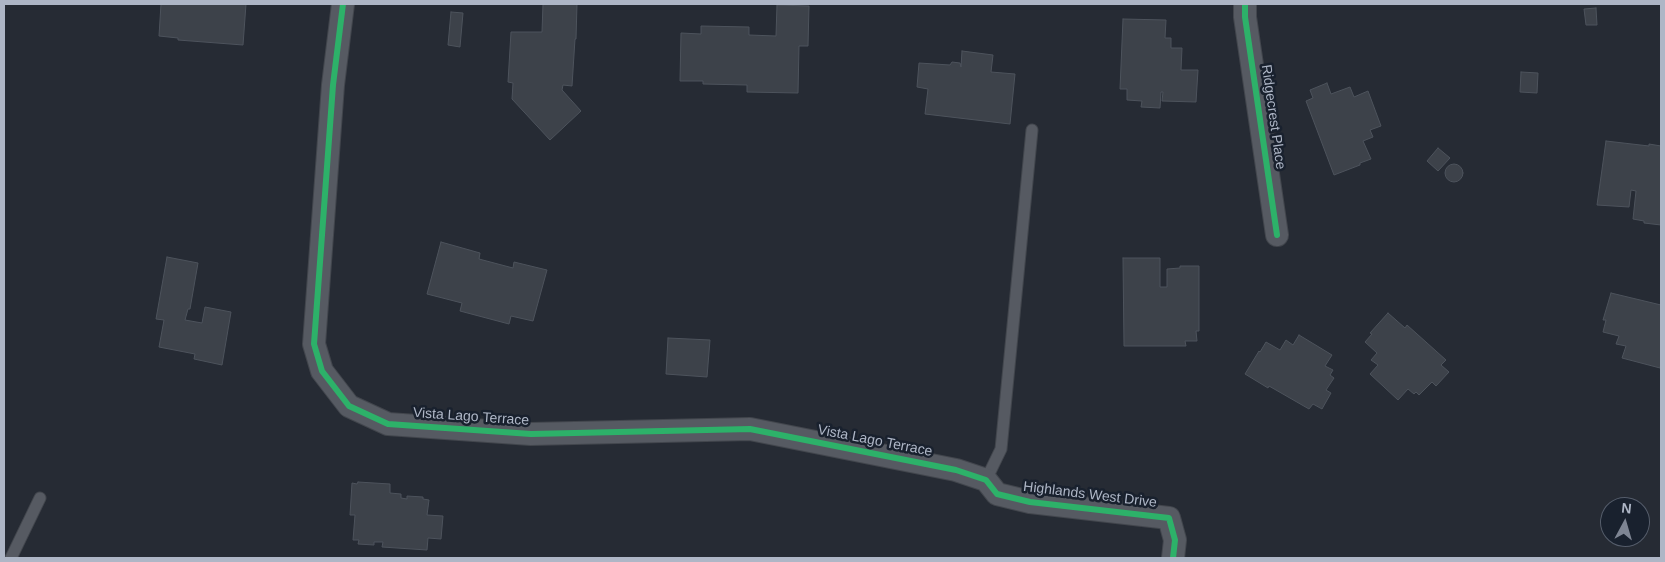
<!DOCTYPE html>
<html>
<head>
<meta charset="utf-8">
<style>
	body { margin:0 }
	#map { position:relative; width:1665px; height:562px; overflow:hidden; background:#262b34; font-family:Helvetica,sans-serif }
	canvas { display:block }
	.frame { position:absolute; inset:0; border:5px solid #aeb6c6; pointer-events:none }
	.north { position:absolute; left:1600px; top:497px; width:50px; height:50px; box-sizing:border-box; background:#19212e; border:1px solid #555d6b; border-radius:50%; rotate:6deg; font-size:14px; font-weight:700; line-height:20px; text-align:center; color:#aeb6c6 }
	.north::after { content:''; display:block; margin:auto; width:18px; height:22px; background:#7e8593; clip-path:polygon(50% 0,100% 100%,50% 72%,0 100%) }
</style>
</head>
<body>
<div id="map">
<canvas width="1665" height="562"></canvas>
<div class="frame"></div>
<div class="north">N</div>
</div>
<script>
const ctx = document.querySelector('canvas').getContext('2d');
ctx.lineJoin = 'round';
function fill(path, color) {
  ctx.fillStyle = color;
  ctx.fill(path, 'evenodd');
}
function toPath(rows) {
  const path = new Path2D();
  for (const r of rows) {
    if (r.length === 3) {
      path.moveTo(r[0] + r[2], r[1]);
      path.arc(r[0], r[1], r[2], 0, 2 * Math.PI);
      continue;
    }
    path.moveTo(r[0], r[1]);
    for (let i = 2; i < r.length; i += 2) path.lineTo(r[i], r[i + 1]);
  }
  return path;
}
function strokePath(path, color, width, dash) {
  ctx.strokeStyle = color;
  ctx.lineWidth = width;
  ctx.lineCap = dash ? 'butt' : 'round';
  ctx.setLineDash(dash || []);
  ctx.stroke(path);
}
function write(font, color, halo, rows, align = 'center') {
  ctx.font = font + ' Helvetica,sans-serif';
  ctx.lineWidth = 5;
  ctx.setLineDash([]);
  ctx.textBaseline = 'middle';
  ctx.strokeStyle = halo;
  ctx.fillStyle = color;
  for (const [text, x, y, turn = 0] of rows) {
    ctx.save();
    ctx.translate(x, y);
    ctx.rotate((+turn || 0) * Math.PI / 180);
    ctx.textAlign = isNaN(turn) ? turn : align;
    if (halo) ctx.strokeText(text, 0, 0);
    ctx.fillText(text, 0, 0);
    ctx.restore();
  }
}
const building = toPath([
	[161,4,246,4,243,45,178,40,178,38,159,36,161,4],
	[543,4,577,4,576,39,575,39,572,86,563,85,562,90,581,111,550,140,512,99,513,83,508,82,511,32,542,32,543,4],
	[777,5,809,6,808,46,799,46,798,93,747,92,747,85,703,84,703,81,680,81,681,33,701,34,701,26,749,27,749,35,776,36,777,5],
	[1596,8,1597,25,1586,25,1584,9,1596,8],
	[451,12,463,13,460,47,448,45,451,12],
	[1123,19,1166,20,1165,38,1171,38,1171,48,1182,48,1181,70,1198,70,1196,102,1162,101,1163,92,1161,92,1160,108,1141,107,1142,101,1127,100,1127,89,1120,89,1123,19],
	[962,51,993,55,991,72,1015,74,1010,124,925,114,928,89,917,87,919,63,950,65,952,62,960,63,961,67,962,51],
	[1521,72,1538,73,1537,93,1520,92,1521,72],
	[1327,83,1331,94,1350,87,1354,97,1368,91,1381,126,1370,130,1373,137,1363,141,1371,159,1360,163,1360,165,1334,175,1306,101,1313,98,1310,90,1327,83],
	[1606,141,1649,146,1649,144,1661,146,1661,225,1644,223,1644,221,1633,219,1636,191,1631,190,1629,207,1597,205,1606,141],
	[1438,148,1450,158,1438,171,1427,161,1438,148],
	[1454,173,9],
	[441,242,480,253,479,259,513,268,514,262,547,270,533,321,511,316,509,324,460,311,462,303,427,294,441,242],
	[167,257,198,263,190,309,188,309,185,320,202,323,205,307,231,312,222,365,194,359,195,354,159,347,164,320,156,319,167,257],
	[1123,258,1160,258,1160,287,1167,287,1167,269,1180,268,1180,266,1199,266,1199,331,1196,331,1197,341,1185,341,1186,346,1124,346,1123,258],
	[1611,293,1661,305,1661,363,1660,368,1622,358,1626,346,1616,344,1619,336,1603,332,1606,320,1603,320,1611,293],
	[1388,313,1405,328,1407,325,1446,360,1441,365,1449,372,1436,386,1432,382,1419,395,1416,392,1414,394,1408,389,1398,400,1370,374,1378,365,1371,360,1377,353,1365,342,1372,334,1370,333,1388,313],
	[1299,335,1332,355,1325,366,1333,370,1330,375,1334,378,1326,390,1331,393,1322,409,1313,404,1309,409,1269,386,1268,388,1245,374,1259,351,1260,352,1266,342,1280,350,1286,340,1293,345,1299,335],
	[668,338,710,340,707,377,666,374,668,338],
	[358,482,390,484,390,493,401,494,401,498,407,499,407,496,423,497,423,499,429,500,427,515,443,516,441,539,428,538,427,550,382,547,383,542,374,542,374,545,358,544,359,540,353,540,355,515,350,515,352,483,357,484,358,482]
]);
const lane = toPath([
	[986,480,1001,449,1032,130],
	[11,558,40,498]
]);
const street = toPath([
	[343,4,333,85,314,344,322,371,349,406,388,424,531,434,750,429,956,470,986,480,997,494,1030,502,1169,518,1175,540,1173,558],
	[1245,4,1245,17,1277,235]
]);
const cycleway = toPath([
	[343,4,333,85,314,344,322,371,349,406,388,424,531,434,750,429,956,470,986,480,997,494,1030,502,1169,518,1175,540,1173,558],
	[1245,4,1245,17,1277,235]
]);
const streetNames = [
	["Ridgecrest Place",1273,117,82],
	["Vista Lago Terrace",471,417,4],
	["Vista Lago Terrace",875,441,11],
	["Highlands West Drive",1090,495,7]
];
fill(building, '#3d424a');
strokePath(building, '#4d535c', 1);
strokePath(lane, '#42464d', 13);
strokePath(street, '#42464d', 24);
strokePath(lane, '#565a62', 11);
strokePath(street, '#565a62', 22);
strokePath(cycleway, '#2db169', 6);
write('14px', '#aeb6c6', '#19212e', streetNames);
</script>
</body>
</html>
